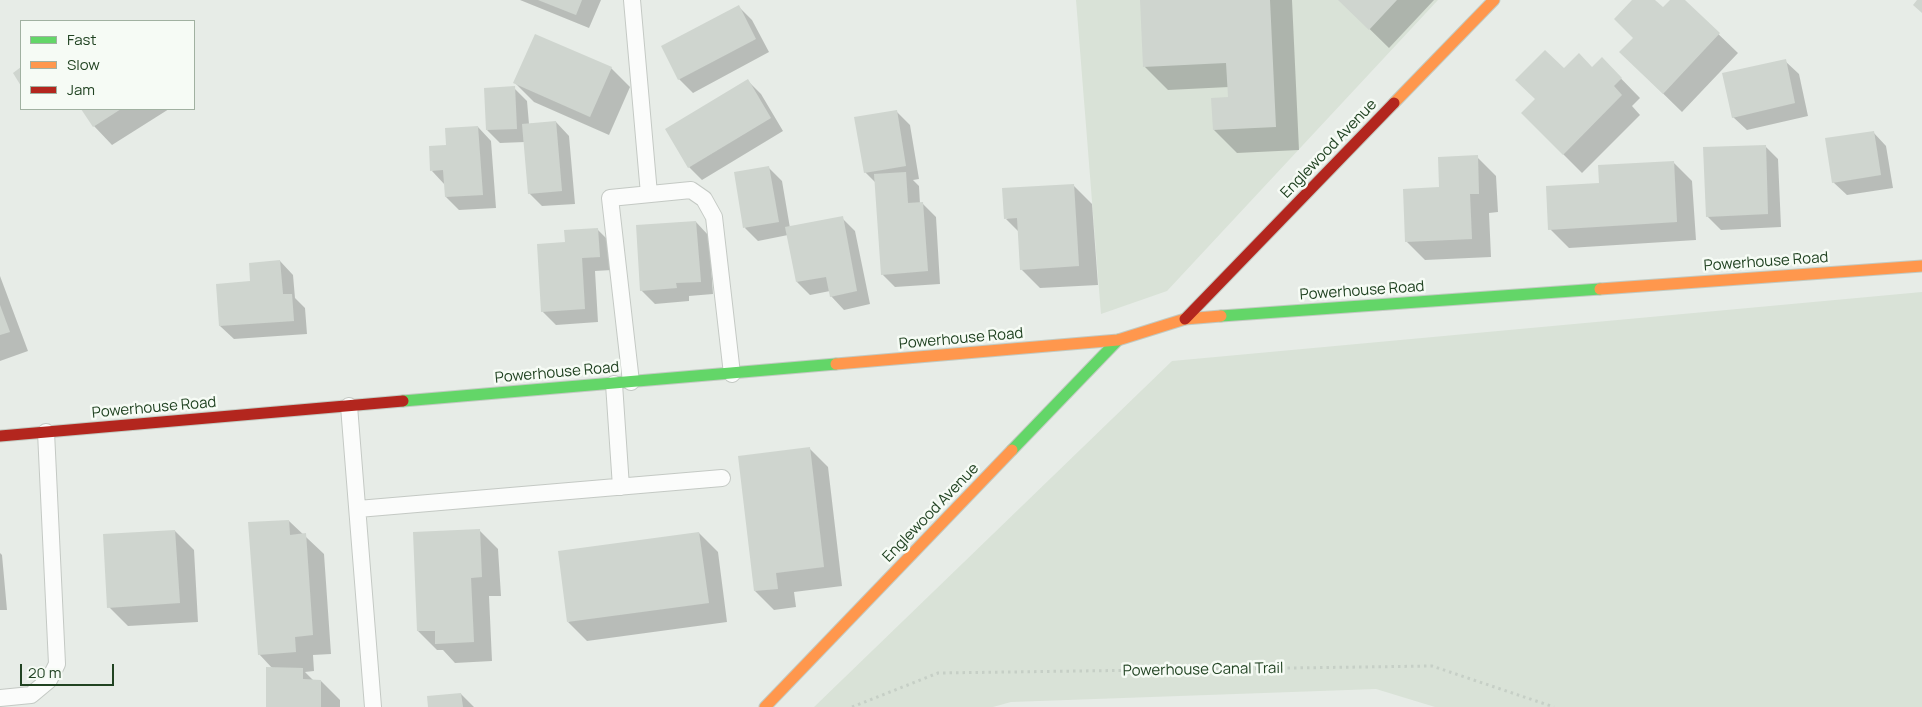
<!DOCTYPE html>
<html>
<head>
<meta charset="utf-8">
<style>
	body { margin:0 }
	#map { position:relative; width:1922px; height:707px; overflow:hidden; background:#e7ece7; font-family:Manrope,sans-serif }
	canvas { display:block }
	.legend { position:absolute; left:20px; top:20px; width:175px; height:90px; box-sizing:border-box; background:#f6fbf5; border:1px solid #a1b1a1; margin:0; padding:6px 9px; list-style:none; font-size:15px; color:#214322 }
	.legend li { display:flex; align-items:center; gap:10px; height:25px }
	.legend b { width:25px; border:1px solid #a1b1a1 }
	.scale { position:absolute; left:20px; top:664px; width:94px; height:22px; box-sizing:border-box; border:2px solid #214322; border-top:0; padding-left:6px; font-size:15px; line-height:18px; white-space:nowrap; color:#214322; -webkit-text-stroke:4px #f6fbf5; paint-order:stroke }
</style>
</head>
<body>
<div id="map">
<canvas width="1922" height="707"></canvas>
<ul class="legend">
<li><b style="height:6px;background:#63d668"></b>Fast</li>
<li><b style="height:6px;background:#ff974d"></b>Slow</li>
<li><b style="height:6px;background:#b3261e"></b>Jam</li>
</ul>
<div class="scale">20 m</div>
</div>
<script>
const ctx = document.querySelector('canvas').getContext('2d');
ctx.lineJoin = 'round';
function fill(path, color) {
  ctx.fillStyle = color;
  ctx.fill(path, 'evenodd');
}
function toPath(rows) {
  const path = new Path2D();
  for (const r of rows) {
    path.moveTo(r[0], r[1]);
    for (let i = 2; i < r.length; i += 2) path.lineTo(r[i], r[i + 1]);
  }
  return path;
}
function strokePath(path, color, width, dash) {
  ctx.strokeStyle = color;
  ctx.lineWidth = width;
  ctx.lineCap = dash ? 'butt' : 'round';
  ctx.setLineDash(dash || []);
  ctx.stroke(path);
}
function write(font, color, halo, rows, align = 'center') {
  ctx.font = font + ' Manrope,sans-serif';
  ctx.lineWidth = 5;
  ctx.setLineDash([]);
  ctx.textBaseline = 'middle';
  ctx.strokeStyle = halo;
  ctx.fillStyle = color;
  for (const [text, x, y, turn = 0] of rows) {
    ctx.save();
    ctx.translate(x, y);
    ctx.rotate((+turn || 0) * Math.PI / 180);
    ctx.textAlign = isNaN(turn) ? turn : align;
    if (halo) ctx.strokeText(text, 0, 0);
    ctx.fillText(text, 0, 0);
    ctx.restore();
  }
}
const built = toPath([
	[1076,0,1438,0,1167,291,1101,314],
	[1922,292,1922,707,1435,707,1376,689,1011,702,993,707,814,707,1172,361]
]);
const shadow = toPath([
	[520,0,601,0,589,28],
	[1142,0,1292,0,1299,150,1237,153,1214,130,1229,99,1229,87,1168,90,1145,67],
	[1340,0,1434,0,1389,48],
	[1633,0,1653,0,1663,9,1672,0,1683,0,1738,53,1682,112,1640,71,1635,38],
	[739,7,752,20,769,52,693,93,679,79],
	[1602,59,1640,98,1632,106,1640,115,1582,173,1522,113,1564,70,1592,68],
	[1785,61,1799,74,1808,116,1747,130,1733,117],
	[611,68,630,87,609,135,534,102,515,83],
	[748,81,761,94,783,131,702,180,689,167],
	[514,88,527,101,529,124,556,122,569,136,575,204,542,206,529,193,525,142,500,143,487,130],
	[82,109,169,109,112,145,94,126],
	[896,111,910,125,919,179,913,180,919,186,920,204,923,204,936,217,940,284,895,287,882,274,876,183,865,172],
	[478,127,491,141,496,208,459,210,446,197,445,185,432,171,448,146],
	[1873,132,1886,146,1893,188,1847,195,1833,182],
	[1765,146,1778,159,1781,227,1721,230,1707,216],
	[1477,157,1496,176,1498,212,1489,213,1491,257,1425,260,1406,241,1440,188],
	[1673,162,1692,181,1696,240,1569,248,1550,229,1601,184],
	[768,167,782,181,790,228,842,218,855,231,870,304,844,310,831,296,830,291,810,295,797,282,788,235,758,241,745,228],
	[1073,185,1092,204,1098,285,1040,288,1021,269,1019,232,1006,219],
	[696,222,709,236,713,294,689,296,689,301,655,304,641,290],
	[598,230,611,243,612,270,595,271,598,322,556,325,542,311,567,243],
	[280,261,293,275,295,298,305,308,307,334,234,339,220,326,251,282],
	[0,276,28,351,0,361],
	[809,448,828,467,842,586,794,592,796,607,774,610,755,591],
	[289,521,324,554,331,654,313,655,314,671,305,672,314,681,321,681,340,700,340,707,267,707,273,669,259,654],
	[479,530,498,549,501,596,489,596,492,661,455,663,443,650,437,650,418,631],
	[175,531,194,550,198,622,128,626,109,607],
	[699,533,718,552,727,622,587,641,568,622],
	[0,553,2,555,7,610,0,610],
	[461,694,474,707,429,707]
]);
const building = toPath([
	[538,0,582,0,576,15],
	[1140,0,1270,0,1276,127,1213,130,1211,98,1228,97,1226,63,1143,67],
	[1338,0,1397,0,1369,30],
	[1632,0,1655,0,1663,7,1670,0,1685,0,1720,33,1663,94,1619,52,1633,38,1614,19],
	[1917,0,1922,0,1922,13,1913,5],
	[739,5,756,39,678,80,661,46],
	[535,34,612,67,590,117,513,83],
	[1545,50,1564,68,1579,53,1592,67,1602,57,1622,78,1614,86,1622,95,1563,155,1521,113,1535,99,1515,80],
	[1786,59,1795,103,1732,118,1722,73],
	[21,67,21,86,13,73],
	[748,79,771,118,688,168,665,129],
	[515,86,517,129,486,130,484,88],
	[81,109,121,109,93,127],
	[897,110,906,166,864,173,854,117],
	[556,121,562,191,528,194,522,124],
	[478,126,483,195,445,197,443,170,430,171,429,146,446,145,445,128],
	[1874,131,1881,175,1832,183,1825,138],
	[1766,145,1768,214,1706,217,1703,147],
	[1478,155,1479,194,1470,194,1472,239,1405,242,1403,189,1439,187,1438,157],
	[1674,161,1677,222,1548,230,1546,186,1599,183,1598,165],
	[769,166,779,222,743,228,734,172],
	[906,172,908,203,923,202,928,271,881,275,874,174],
	[1074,184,1079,266,1020,270,1017,218,1004,219,1002,188],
	[843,216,857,291,830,297,826,277,796,282,785,227],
	[696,221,701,282,676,283,677,288,640,291,636,225],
	[598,228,600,257,582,258,585,309,541,312,537,244,565,242,564,230],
	[280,260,283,294,292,294,294,321,219,326,216,284,250,281,249,263],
	[0,305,10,332,0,335],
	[810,447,824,567,776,573,778,589,754,591,738,456],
	[289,520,290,535,306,533,313,635,295,637,296,652,258,655,248,522],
	[480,529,482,577,471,578,474,642,435,644,435,631,417,631,413,532],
	[175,530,180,603,107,608,103,534],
	[699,532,709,603,567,622,558,551],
	[266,667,303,668,303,679,321,680,321,707,266,707],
	[461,693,463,707,428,707,427,696]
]);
const path = toPath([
	[852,707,938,673,1432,666,1554,707]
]);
const lane = toPath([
	[632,0,649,194],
	[631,382,610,198,691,190,704,199,714,217,732,374],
	[614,384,621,487],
	[349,406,373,707],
	[358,509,722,478],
	[0,698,31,695,49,680,57,664,46,432]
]);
const fast = toPath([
	[1221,316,1600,289],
	[403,401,836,364],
	[1012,450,1118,340]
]);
const slow = toPath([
	[1394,103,1494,0],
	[1600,289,1922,266],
	[836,364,1118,340,1185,319,1221,316],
	[765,707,1012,450]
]);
const jam = toPath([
	[1185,319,1394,103],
	[0,436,403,401]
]);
const streetNames = [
	["Englewood Avenue",1329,149,-46],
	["Powerhouse Road",1766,262,-4],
	["Powerhouse Road",1362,291,-4],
	["Powerhouse Road",961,339,-5],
	["Powerhouse Road",557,373,-5],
	["Powerhouse Road",154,408,-5],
	["Englewood Avenue",931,513,-46],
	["Powerhouse Canal Trail",1203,670,-1]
];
fill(built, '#d9e2d7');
fill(shadow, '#0003');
fill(building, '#cfd5cf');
strokePath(lane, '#c4c9c4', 18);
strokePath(fast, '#c2cac2', 13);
strokePath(slow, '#c2cac2', 13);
strokePath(jam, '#c2cac2', 13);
strokePath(path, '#c6cfc6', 3, [2.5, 4]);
strokePath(lane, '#fbfcfb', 16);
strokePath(fast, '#63d668', 11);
strokePath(slow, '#ff974d', 11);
strokePath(jam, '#b3261e', 11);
write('15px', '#214322', '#f6fbf5', streetNames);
</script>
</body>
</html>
